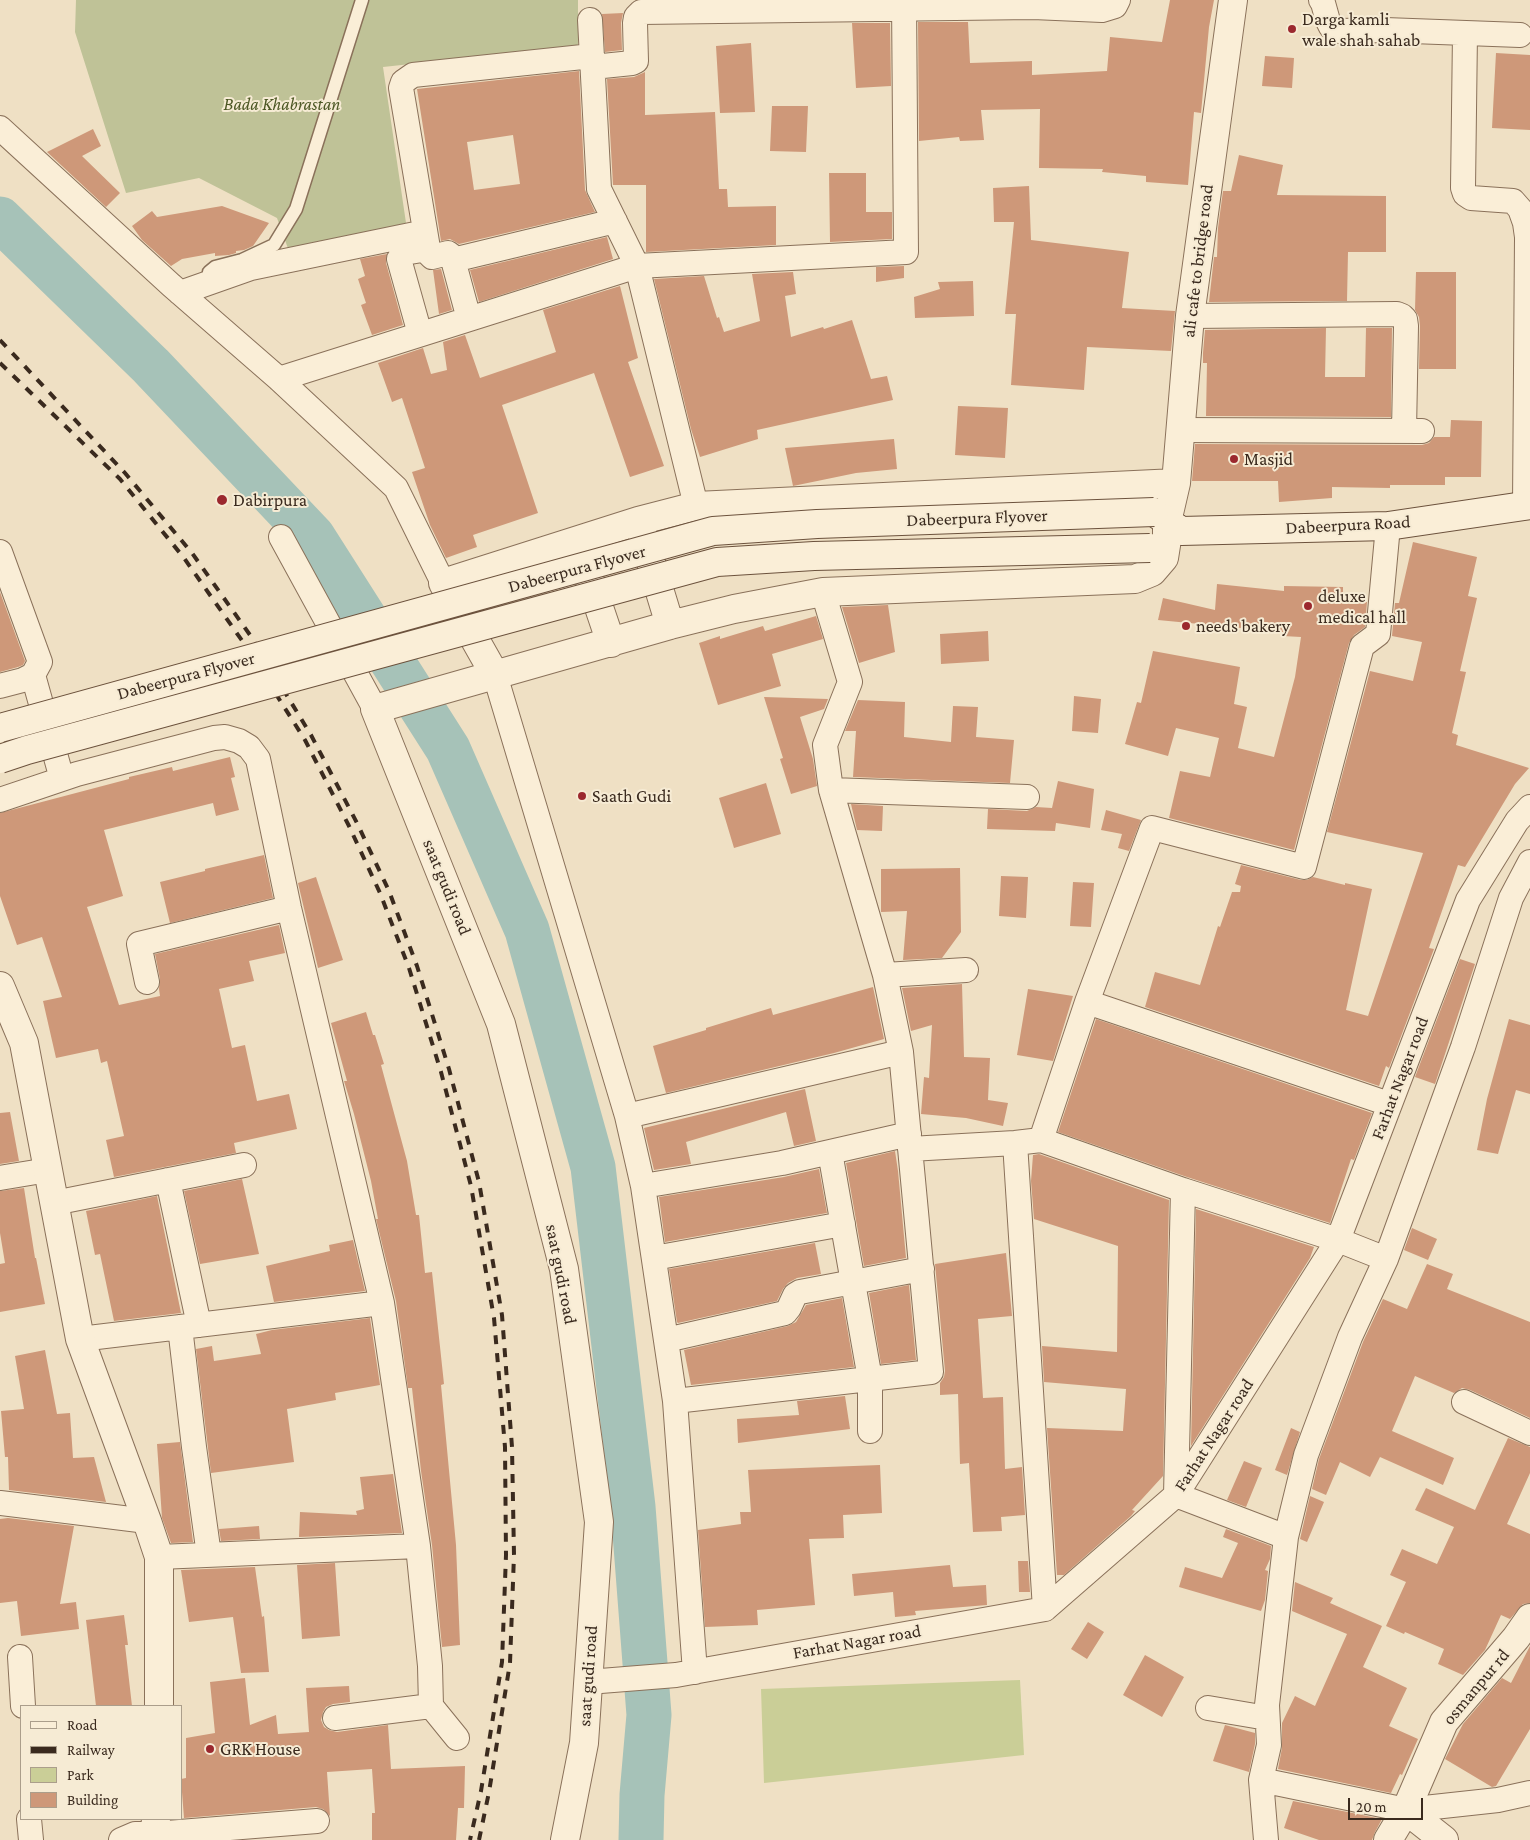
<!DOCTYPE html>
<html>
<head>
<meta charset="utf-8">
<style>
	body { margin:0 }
	#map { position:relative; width:1530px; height:1840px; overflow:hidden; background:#efe0c4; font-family:"Crimson Pro",serif }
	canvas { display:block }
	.legend { position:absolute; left:20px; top:1705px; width:162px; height:115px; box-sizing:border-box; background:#f6ebd4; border:1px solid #ab9e8b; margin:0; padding:6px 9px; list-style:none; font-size:15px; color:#3a2a1e }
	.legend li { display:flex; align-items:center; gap:10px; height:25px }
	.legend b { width:25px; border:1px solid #ab9e8b }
	.scale { position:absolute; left:1348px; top:1798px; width:75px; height:22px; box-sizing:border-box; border:2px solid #3a2a1e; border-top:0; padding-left:6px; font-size:15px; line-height:18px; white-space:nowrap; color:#3a2a1e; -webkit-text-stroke:4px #f6ebd4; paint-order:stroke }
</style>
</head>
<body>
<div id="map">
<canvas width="1530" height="1840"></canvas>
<ul class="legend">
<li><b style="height:6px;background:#faeed7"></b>Road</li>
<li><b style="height:6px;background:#3a2a1e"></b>Railway</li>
<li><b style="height:14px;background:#cace97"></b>Park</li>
<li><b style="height:14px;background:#ce9879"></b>Building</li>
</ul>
<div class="scale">20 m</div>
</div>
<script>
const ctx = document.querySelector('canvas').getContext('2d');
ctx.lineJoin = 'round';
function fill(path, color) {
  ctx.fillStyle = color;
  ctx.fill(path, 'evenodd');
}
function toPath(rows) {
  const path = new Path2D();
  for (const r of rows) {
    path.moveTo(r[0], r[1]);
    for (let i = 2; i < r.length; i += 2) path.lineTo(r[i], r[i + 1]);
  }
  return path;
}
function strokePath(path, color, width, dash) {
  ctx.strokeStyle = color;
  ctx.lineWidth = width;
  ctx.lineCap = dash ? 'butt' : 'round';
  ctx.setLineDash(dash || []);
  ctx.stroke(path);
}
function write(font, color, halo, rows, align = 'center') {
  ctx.font = font + ' "Crimson Pro",serif';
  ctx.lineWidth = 4;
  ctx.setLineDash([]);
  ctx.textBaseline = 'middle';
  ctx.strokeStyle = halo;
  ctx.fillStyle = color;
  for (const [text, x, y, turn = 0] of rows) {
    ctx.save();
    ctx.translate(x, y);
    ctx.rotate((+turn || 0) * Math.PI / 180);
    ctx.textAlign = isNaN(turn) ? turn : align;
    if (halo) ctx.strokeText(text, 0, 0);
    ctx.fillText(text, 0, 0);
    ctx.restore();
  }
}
const green = toPath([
	[1020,1680,1024,1755,764,1783,761,1689]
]);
const cemetery = toPath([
	[76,0,578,0,578,46,383,67,406,223,290,254,277,218,199,178,126,193,75,32]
]);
const river = toPath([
	[0,219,151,366,313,537,448,749,527,930,593,1167,633,1507,649,1715,642,1795,641,1840]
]);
const building = toPath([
	[1170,0,1214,0,1209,27,1201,113,1194,112,1188,185,1146,182,1146,176,1102,172,1103,169,1039,168,1040,109,981,110,984,140,960,141,959,137,919,141,918,22,968,22,970,63,1032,61,1032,75,1107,71,1110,37,1162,42],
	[623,13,621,23,622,50,605,52,602,14],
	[852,23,890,23,891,86,856,88],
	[751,43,755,112,720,113,716,46],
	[1496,53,1530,55,1530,130,1492,128],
	[1265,56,1294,58,1292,88,1262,86],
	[579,71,585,190,595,212,459,244,450,239,441,241,417,89],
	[513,135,520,184,474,190,467,142],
	[645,72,645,115,715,112,719,189,727,189,728,207,776,206,776,245,646,252,646,185,613,185,607,79,634,77],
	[772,106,808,106,806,152,770,151],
	[93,129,101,146,82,156,120,193,106,207,47,152],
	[1239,155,1283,165,1277,195,1386,196,1386,252,1348,252,1347,301,1209,302,1214,257,1217,257,1218,228,1223,191,1231,191],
	[829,173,866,173,866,212,892,212,892,239,830,242],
	[1029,186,1031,240,1129,252,1122,308,1175,311,1171,351,1087,347,1084,390,1011,385,1016,314,1005,314,1014,222,994,222,993,188],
	[222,206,269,223,253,246,244,250,236,251,236,253,229,255,215,256,215,253,182,259,171,266,142,240,132,226,152,211,157,217],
	[607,237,613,259,479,302,470,270],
	[387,254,386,263,403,325,372,335,361,305,366,303,358,279,365,276,360,259],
	[904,266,904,278,876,282,876,267],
	[441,269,452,310,439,314,433,270],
	[793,272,796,294,785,296,791,337,823,327,824,329,852,320,871,379,887,376,893,400,757,430,758,439,700,457,691,429,654,279,704,276,717,318,719,317,724,332,760,321,752,274],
	[1416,272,1456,272,1456,369,1419,369,1420,326,1419,317,1415,310],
	[973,281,974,316,915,318,914,297,940,289,938,282],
	[620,286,638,358,628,362,664,466,630,477,594,373,502,405,538,513,473,535,477,547,446,558,430,525,412,472,425,468,402,398,392,402,378,363,423,348,431,374,447,370,443,342,465,335,480,378,556,352,543,310],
	[1326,328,1325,377,1365,377,1366,328,1392,328,1391,417,1206,416,1207,363,1203,363,1203,353,1205,330],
	[958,406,1008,408,1005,458,955,455],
	[1451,420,1482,421,1481,477,1445,477,1445,485,1390,485,1390,488,1332,487,1332,498,1279,502,1278,481,1192,481,1195,444,1422,445,1429,443,1434,437,1450,437],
	[894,439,897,469,856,473,793,486,785,448],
	[1413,542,1477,557,1468,596,1477,598,1460,671,1466,672,1452,733,1458,735,1456,745,1529,768,1515,784,1465,867,1458,865,1429,948,1434,949,1389,1068,1386,1066,1379,1086,1145,1007,1155,972,1200,985,1218,926,1220,927,1232,892,1240,892,1241,886,1235,884,1241,865,1301,880,1307,880,1313,877,1345,885,1345,883,1372,889,1346,1010,1368,1016,1423,853,1327,832,1370,671,1413,681,1422,642,1392,636,1395,603,1399,603],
	[1217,584,1284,591,1284,586,1343,587,1343,601,1367,602,1365,627,1354,635,1349,643,1294,850,1169,818,1180,771,1210,777,1219,738,1176,728,1168,756,1125,744,1137,702,1141,703,1153,651,1240,667,1234,704,1247,707,1238,748,1274,757,1295,677,1301,637,1283,636,1283,632,1158,620,1163,598,1215,610],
	[0,592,25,661,23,665,18,667,0,672],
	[888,605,895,652,859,663,842,607],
	[816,616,823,639,772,654,781,686,718,705,699,643,720,636,720,639,763,626,765,631],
	[988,631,989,661,941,664,940,634],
	[1074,696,1101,699,1098,733,1072,731],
	[764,697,828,699,824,709,800,717,813,759,817,786,791,794,780,759,783,758],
	[858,700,905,702,904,737,951,742,953,706,978,707,976,737,1014,740,1010,783,853,777,856,731,845,731],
	[230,757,235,777,231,778,239,810,216,816,213,803,104,830,123,896,87,907,119,1005,160,996,159,989,160,979,155,954,279,925,285,953,249,961,254,981,219,989,232,1048,245,1045,257,1101,289,1094,297,1129,234,1143,236,1153,114,1177,106,1140,124,1136,107,1061,101,1063,98,1049,56,1058,43,1001,62,997,42,937,17,945,0,896,0,813,129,779,129,777,172,767,173,771],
	[1058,781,1094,789,1090,828,1056,823,1055,831,987,829,988,809,1027,811,1036,807,1052,808],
	[766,783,781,834,734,848,719,798],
	[851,804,883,806,882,831,857,830],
	[1106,810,1141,820,1129,851,1118,848,1122,834,1101,830],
	[264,855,273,898,170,923,160,882,205,871,205,869],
	[960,868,961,932,942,958,903,960,907,911,881,912,881,869],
	[1001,876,1028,877,1026,918,999,916],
	[316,877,343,960,318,968,298,883],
	[1073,882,1094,883,1091,927,1070,926],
	[1460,959,1475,964,1435,1084,1415,1077],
	[962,984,964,1057,990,1058,988,1100,1008,1103,1003,1126,966,1118,921,1114,924,1077,929,1078,932,1025,911,1031,902,988],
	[873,987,884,1039,834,1053,666,1093,653,1046,706,1030,706,1028,771,1008,773,1015],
	[1028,989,1073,996,1053,1061,1017,1055],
	[366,1012,373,1035,375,1035,384,1064,381,1065,407,1161,416,1215,419,1215,425,1273,432,1272,444,1384,441,1385,456,1545,460,1645,442,1647,432,1545,421,1471,412,1388,408,1388,396,1301,376,1219,378,1219,371,1181,354,1114,344,1081,347,1081,331,1023],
	[1096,1019,1372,1113,1354,1160,1351,1159,1330,1223,1187,1177,1058,1132],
	[1509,1019,1530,1025,1530,1094,1516,1090,1498,1154,1477,1150,1487,1099],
	[805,1089,816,1141,794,1146,786,1112,686,1142,691,1164,654,1170,644,1128],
	[10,1112,19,1161,0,1164,0,1113],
	[895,1151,898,1171,906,1258,864,1266,846,1163],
	[1039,1154,1169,1200,1163,1476,1132,1510,1135,1511,1131,1516,1064,1575,1057,1575,1047,1428,1123,1431,1126,1389,1044,1382,1042,1346,1117,1352,1118,1246,1034,1219,1031,1181,1033,1155],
	[819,1169,827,1213,665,1242,659,1197,784,1177],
	[242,1179,259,1254,200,1264,184,1191],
	[24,1188,35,1258,36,1258,45,1304,0,1312,0,1264,5,1263,0,1233,0,1191],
	[157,1196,181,1313,114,1321,100,1254,95,1255,86,1211],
	[1196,1209,1314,1247,1310,1258,1191,1446],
	[1412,1228,1437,1239,1428,1260,1404,1250],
	[353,1240,365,1291,274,1302,266,1266,330,1251,329,1245],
	[815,1243,821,1274,797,1278,788,1283,783,1289,777,1301,678,1323,677,1322,669,1269],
	[1006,1253,1012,1316,978,1319,983,1398,1003,1397,1005,1469,1022,1467,1025,1515,1001,1517,1002,1531,973,1532,969,1463,960,1464,958,1394,940,1395,940,1383,944,1377,945,1371,935,1264],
	[1427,1264,1453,1274,1447,1289,1530,1322,1530,1418,1470,1390,1462,1388,1454,1393,1415,1376,1392,1431,1454,1458,1443,1485,1380,1457,1370,1477,1340,1462,1326,1495,1312,1489,1319,1459,1363,1342,1383,1299,1407,1309],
	[909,1285,916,1360,881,1364,869,1293],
	[842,1298,854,1367,691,1385,684,1350,788,1326,796,1322,806,1305],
	[370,1318,380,1385,335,1393,336,1400,287,1409,294,1462,211,1473,196,1349,212,1346,214,1361,261,1354,256,1334,272,1330],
	[45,1350,57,1414,70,1413,73,1458,94,1457,106,1502,9,1490,8,1457,5,1457,1,1411,24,1409,15,1356],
	[845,1396,850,1429,738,1443,737,1419,799,1415,797,1401],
	[1291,1428,1300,1432,1287,1475,1275,1470],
	[1508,1438,1530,1447,1530,1473,1507,1524,1530,1534,1530,1603,1523,1604,1510,1619,1501,1615,1485,1650,1463,1675,1438,1664,1444,1649,1405,1632,1404,1634,1386,1626,1406,1582,1390,1575,1402,1549,1437,1564,1454,1527,1415,1510,1426,1488,1475,1510],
	[180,1442,193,1542,171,1543,162,1518,157,1444],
	[1244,1461,1262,1468,1246,1507,1227,1500],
	[880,1465,882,1513,843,1515,844,1538,809,1539,815,1605,757,1610,758,1625,705,1627,698,1530,741,1524,740,1512,751,1512,748,1470],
	[393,1474,402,1533,299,1537,300,1512,357,1515,356,1511,364,1509,360,1477],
	[1310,1496,1324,1502,1307,1542,1300,1539],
	[8,1518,74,1526,60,1604,76,1602,79,1629,21,1636,17,1601,0,1603,0,1519],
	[259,1526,260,1539,221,1541,219,1529],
	[1226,1529,1271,1546,1270,1559,1265,1570,1268,1571,1265,1600,1261,1611,1179,1587,1185,1567,1222,1578,1238,1543,1223,1537],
	[1018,1561,1028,1561,1030,1592,1019,1592],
	[335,1563,340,1636,302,1639,297,1565],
	[950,1565,953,1587,986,1585,987,1605,915,1611,916,1615,895,1617,893,1592,854,1596,852,1574],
	[255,1567,262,1617,264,1616,269,1672,241,1673,233,1617,189,1622,181,1570],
	[1295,1582,1333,1598,1330,1603,1382,1626,1363,1667,1407,1688,1389,1726,1418,1739,1402,1775,1400,1774,1391,1793,1278,1769,1282,1748,1282,1723,1295,1696,1315,1706,1347,1634,1292,1611],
	[124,1615,128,1645,125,1645,132,1706,96,1706,86,1620],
	[1088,1622,1104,1632,1087,1659,1071,1649],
	[1530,1646,1530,1729,1496,1786,1492,1787,1445,1759,1463,1724,1502,1678,1511,1683],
	[1145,1655,1184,1677,1162,1717,1123,1695],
	[245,1678,250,1725,276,1715,278,1734,309,1732,306,1688,349,1686,350,1702,333,1704,326,1707,323,1712,321,1720,324,1727,329,1730,337,1732,388,1725,391,1769,465,1766,464,1808,458,1808,456,1840,372,1840,372,1813,375,1813,372,1769,327,1772,330,1816,323,1809,316,1807,184,1818,181,1779,186,1778,186,1738,215,1733,210,1682],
	[1225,1725,1255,1733,1255,1744,1249,1772,1213,1761],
	[1293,1801,1382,1819,1375,1832,1372,1840,1319,1840,1284,1828]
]);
const service = toPath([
	[208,284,209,272,215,267,242,260,274,245,296,209,362,0]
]);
const minor = toPath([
	[1321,0,1323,3,1328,21,1331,27,1339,31,1385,30,1520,35],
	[590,20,599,189,637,266,696,506],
	[1465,33,1463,188,1465,194,1471,198,1513,201,1520,209,1525,223,1527,237,1525,505],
	[593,67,632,63,636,61,635,23,636,17,641,12,1033,7,1102,10,1115,6,1118,0],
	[0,128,171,285,279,379,396,488,443,583],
	[453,260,615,221],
	[180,293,251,268,425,232],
	[1190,316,1397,314,1402,316,1405,319,1406,326,1404,431],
	[469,319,452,256,448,253,432,257,429,254,401,88,403,82,413,75,592,56],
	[420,334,399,259,404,253,428,249],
	[279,379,637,266,906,252,904,0],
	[1181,430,1422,431],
	[281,537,375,709],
	[0,552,40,662,33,675,23,680,0,686],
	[33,675,62,779],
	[495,675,627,1116,643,1186,675,1401,695,1672],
	[831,790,1027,797],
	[0,800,77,774,214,738,225,737,239,741,249,747,258,759,289,908,382,1303,418,1546,430,1666,431,1706,457,1738],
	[885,975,966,970],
	[147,982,139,944,289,908],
	[1087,1002,1389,1104],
	[627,1116,901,1052],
	[1041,1140,1087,1002,1152,828,1304,867,1362,646,1378,634,1388,526],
	[1015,1143,1045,1609],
	[910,1149,1015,1143,1041,1140,1183,1190,1338,1240,1386,1259],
	[830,1152,870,1379,870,1431],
	[0,1178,48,1170],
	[168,1180,199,1325],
	[643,1186,782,1163,909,1134],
	[1183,1190,1176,1495,1286,1537],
	[54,1203,244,1165],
	[654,1258,843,1224],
	[180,1327,194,1447,209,1555],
	[80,1339,382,1303],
	[666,1340,785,1313,789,1308,795,1295,800,1292,922,1269],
	[675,1401,931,1372,901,1052,885,975,831,790,825,745,850,682,823,592],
	[1464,1402,1530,1433],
	[0,1503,147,1521],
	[159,1557,418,1546],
	[20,1657,23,1706],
	[588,1682,676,1675,1045,1609,1176,1495,1338,1240,1468,900,1517,821,1530,807],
	[1208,1708,1267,1718],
	[335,1718,431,1706],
	[1261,1780,1406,1810,1498,1800,1530,1793],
	[29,1819,31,1840],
	[121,1840,135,1834,155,1834,317,1821],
	[1266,1840,1261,1780,1269,1745,1267,1705,1286,1537,1306,1455,1350,1337,1386,1259,1463,1047,1511,898,1530,862]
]);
const tertiary = toPath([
	[640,526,670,625],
	[578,545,611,643],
	[495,675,443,583,638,521,696,506,1176,483],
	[0,986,24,1043,80,1339,147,1521,159,1557,159,1706],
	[1406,1810,1444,1840],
	[154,1840,156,1819],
	[565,1840,584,1743,599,1522,564,1269,501,1024,375,709,670,625,734,609,823,592,1135,579,1152,572,1164,558,1167,539,1167,522,1176,483,1190,316,1233,0],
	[1388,1840,1406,1810,1444,1722,1516,1638,1530,1618]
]);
const secondary = toPath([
	[1154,512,1181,531,1388,526,1530,505]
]);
const rail = toPath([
	[0,340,125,473,192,553,250,635,311,735,357,823,389,891,417,966,449,1069,479,1182,502,1315,512,1447,514,1555,510,1663,489,1792,479,1840],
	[0,363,120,479,184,558,243,642,305,740,349,826,380,893,409,968,441,1072,471,1186,494,1318,505,1447,506,1555,502,1662,481,1791,470,1840]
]);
const secondaryBridge = toPath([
	[0,728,713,531,817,524,1154,512],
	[0,759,27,750,717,562,814,556,1150,548]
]);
const markers = [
	[1292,29,5,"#9b282e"],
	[1234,459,5,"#9b282e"],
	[222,500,6,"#9b282e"],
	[1308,606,5,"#9b282e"],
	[1186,626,5,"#9b282e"],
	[582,796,5,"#9b282e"],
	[210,1749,5,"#9b282e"]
];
const poiNames = [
	["Darga kamli",1302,19],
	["wale shah sahab",1302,40],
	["Masjid",1244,459],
	["Dabirpura",233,500],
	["deluxe",1318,596],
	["medical hall",1318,617],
	["needs bakery",1196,626],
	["Saath Gudi",592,796],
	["GRK House",220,1749]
];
const parkNames = [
	["Bada Khabrastan",282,104]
];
const streetNames = [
	["ali cafe to bridge road",1198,261,-83],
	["Dabeerpura Flyover",977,518,-2],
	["Dabeerpura Road",1348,525,-3],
	["Dabeerpura Flyover",577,569,-15],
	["Dabeerpura Flyover",186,676,-15],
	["saat gudi road",447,887,68],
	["Farhat Nagar road",1400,1078,-69],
	["saat gudi road",561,1274,79],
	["Farhat Nagar road",1214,1435,-57],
	["Farhat Nagar road",857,1642,-10],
	["saat gudi road",588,1676,-86],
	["osmanpur rd",1476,1687,-50]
];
fill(green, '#cace97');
fill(cemetery, '#bfc297');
strokePath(river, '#a6c2b8', 45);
fill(building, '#ce9879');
strokePath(service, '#8a715a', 15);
strokePath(minor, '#8a715a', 26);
strokePath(tertiary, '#8a715a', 30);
strokePath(secondary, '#6c523d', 30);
strokePath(service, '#faeed7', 12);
strokePath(minor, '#faeed7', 24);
strokePath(tertiary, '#faeed7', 28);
strokePath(secondary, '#faeed7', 28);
strokePath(rail, '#3a2a1e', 4, [9, 9]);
strokePath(secondaryBridge, '#6c523d', 30, []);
strokePath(secondaryBridge, '#faeed7', 28);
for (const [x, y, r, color] of markers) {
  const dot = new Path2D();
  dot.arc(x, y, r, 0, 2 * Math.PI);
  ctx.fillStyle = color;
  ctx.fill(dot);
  strokePath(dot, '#f6ebd4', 2);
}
write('18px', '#3a2a1e', '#f6ebd4', poiNames, 'left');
write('italic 18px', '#4c5724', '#f6ebd4', parkNames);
write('18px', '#3a2a1e', '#f6ebd4', streetNames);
</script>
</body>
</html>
